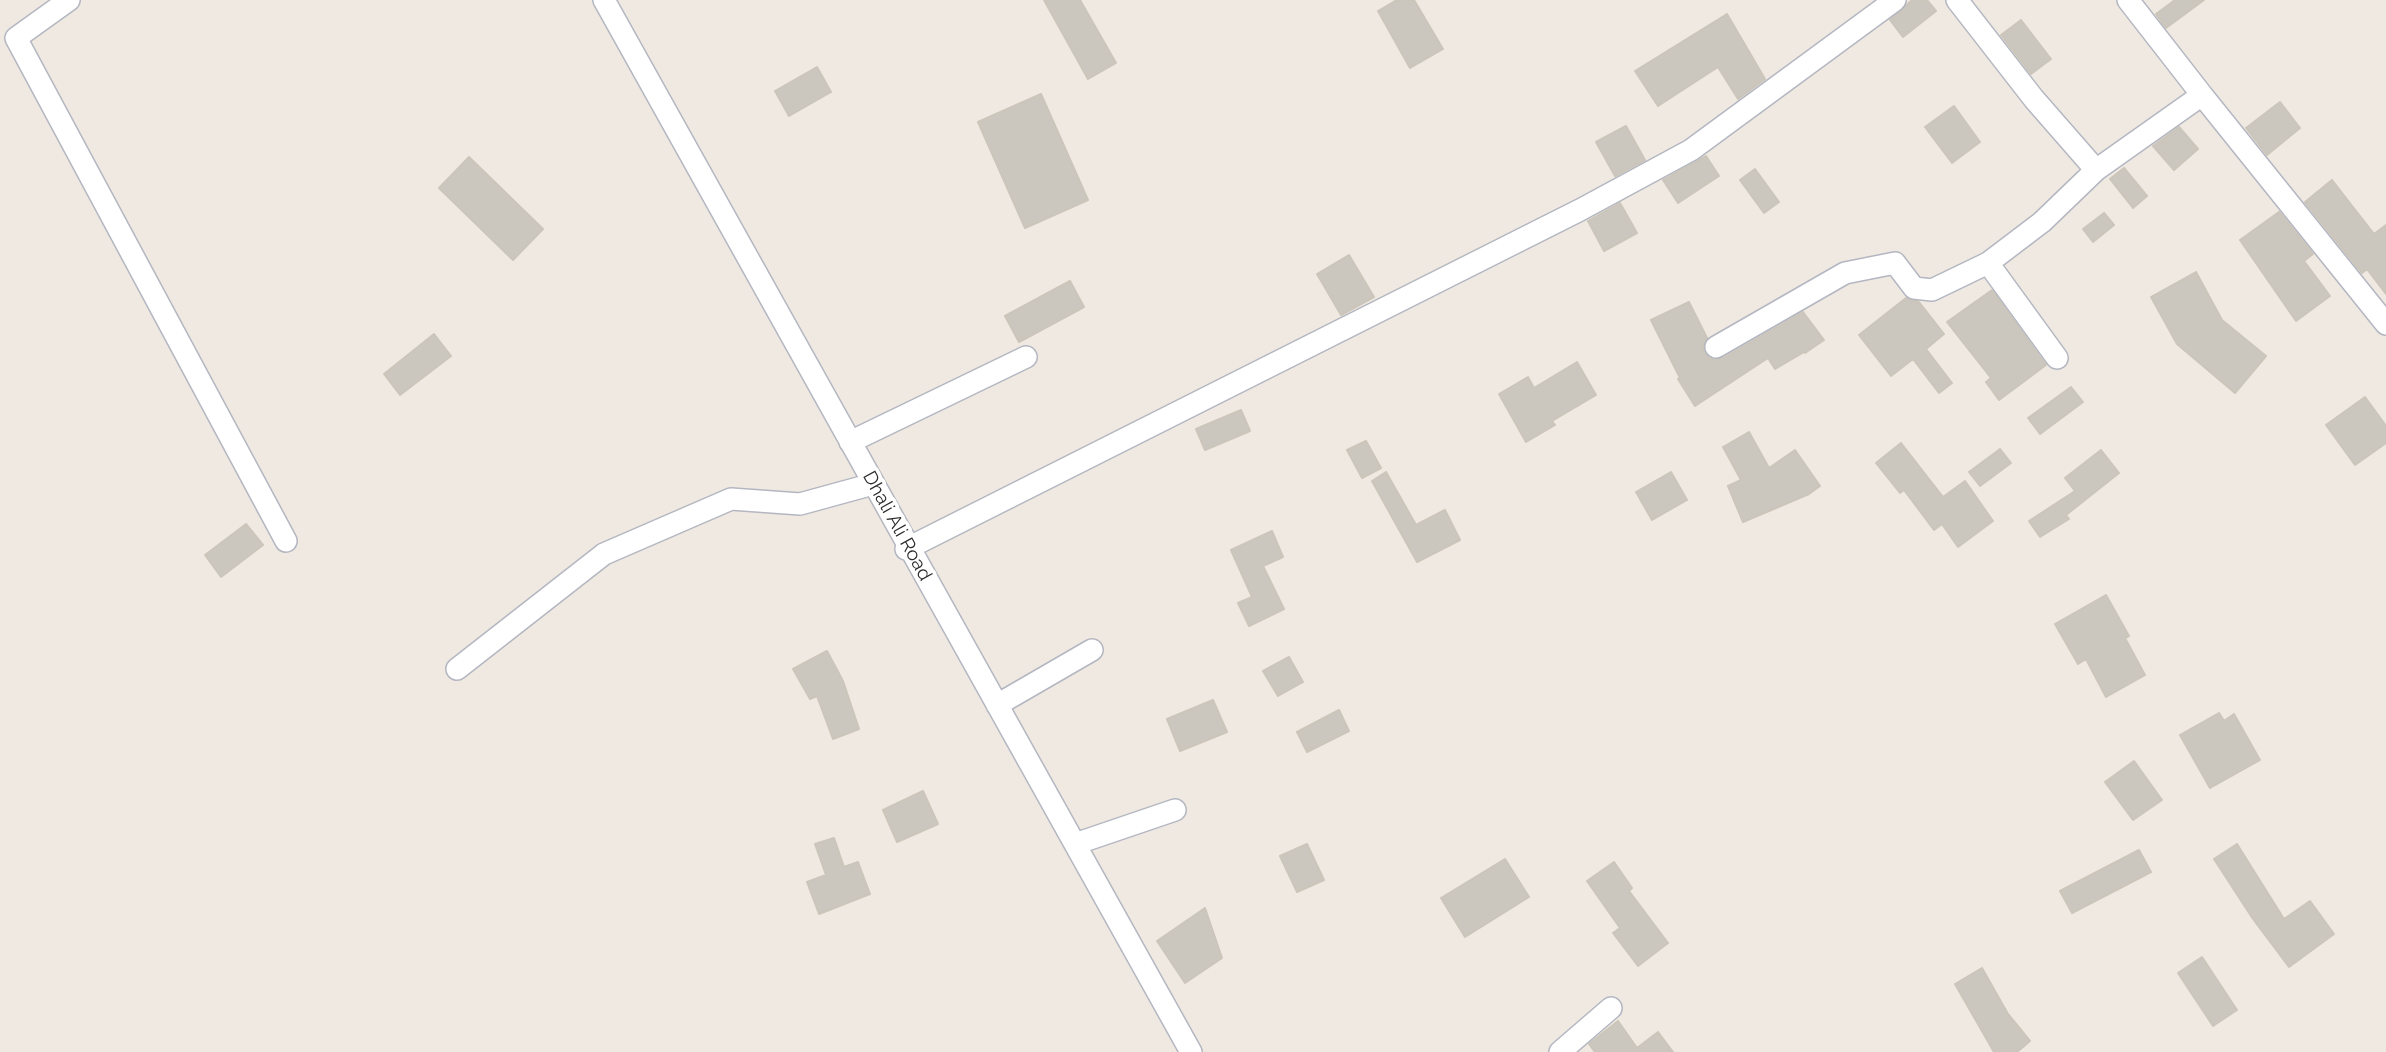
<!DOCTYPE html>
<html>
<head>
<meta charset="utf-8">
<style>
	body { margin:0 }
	canvas { display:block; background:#efe9e1 }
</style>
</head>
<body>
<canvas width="2386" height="1052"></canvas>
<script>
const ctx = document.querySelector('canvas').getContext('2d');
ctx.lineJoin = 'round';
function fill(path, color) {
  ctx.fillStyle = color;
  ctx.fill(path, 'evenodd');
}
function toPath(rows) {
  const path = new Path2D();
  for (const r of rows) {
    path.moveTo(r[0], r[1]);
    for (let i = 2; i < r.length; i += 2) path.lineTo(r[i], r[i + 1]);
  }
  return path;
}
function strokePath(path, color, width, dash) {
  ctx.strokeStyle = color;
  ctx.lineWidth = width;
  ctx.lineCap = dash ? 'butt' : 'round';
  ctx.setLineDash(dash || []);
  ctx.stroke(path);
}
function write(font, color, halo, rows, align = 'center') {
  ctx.font = font + ' Raleway,sans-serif';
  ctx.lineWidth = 7;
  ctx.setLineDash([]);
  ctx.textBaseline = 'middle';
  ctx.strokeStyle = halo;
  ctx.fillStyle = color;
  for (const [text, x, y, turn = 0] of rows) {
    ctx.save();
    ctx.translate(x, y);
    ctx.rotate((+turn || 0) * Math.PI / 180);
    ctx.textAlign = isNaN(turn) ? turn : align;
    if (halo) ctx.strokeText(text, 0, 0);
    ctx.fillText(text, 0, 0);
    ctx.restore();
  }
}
const building = toPath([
	[1044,0,1080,0,1116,63,1088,79,1044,0],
	[1397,0,1414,0,1443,49,1410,68,1378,11,1397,0],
	[1912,0,1927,0,1936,11,1903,37,1890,20,1912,0],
	[2175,0,2204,0,2166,28,2156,14,2175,0],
	[1727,14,1765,79,1738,99,1718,67,1658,106,1635,71,1727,14],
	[2021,20,2051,59,2031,74,2001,35,2021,20],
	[817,67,831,92,789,116,775,91,817,67],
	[1041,94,1088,200,1025,228,978,122,1041,94],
	[2280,102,2300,128,2267,155,2246,128,2280,102],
	[1954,106,1980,142,1952,163,1925,127,1954,106],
	[1626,126,1645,160,1615,176,1596,142,1626,126],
	[2179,127,2198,149,2174,170,2153,146,2179,127],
	[1706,156,1719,176,1678,203,1663,180,1706,156],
	[469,157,543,229,513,260,439,188,469,157],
	[2124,168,2147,196,2133,208,2110,179,2124,168],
	[1755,169,1779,202,1764,213,1740,180,1755,169],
	[2332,180,2374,234,2386,225,2386,294,2367,269,2362,273,2305,202,2332,180],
	[1620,203,1637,233,1604,251,1588,221,1620,203],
	[2279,212,2313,254,2304,261,2330,296,2296,321,2240,240,2279,212],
	[2104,213,2114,225,2093,242,2083,229,2104,213],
	[1349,255,1374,297,1341,315,1317,274,1349,255],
	[2196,272,2222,320,2266,356,2235,393,2177,344,2151,297,2196,272],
	[1070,281,1084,307,1019,342,1005,316,1070,281],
	[1992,290,2046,365,1999,400,1986,382,1991,378,1947,322,1992,290],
	[1906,298,1919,302,1944,334,1926,349,1952,383,1939,393,1913,359,1891,376,1859,335,1906,298],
	[1689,302,1707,338,1703,348,1705,354,1710,359,1723,358,1803,312,1824,340,1805,353,1804,352,1775,369,1768,358,1695,406,1678,379,1680,378,1651,320,1689,302],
	[434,334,451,356,400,395,384,374,434,334],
	[1577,362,1596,395,1552,421,1555,425,1526,442,1499,394,1528,377,1534,388,1577,362],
	[2071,387,2083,402,2040,434,2028,418,2071,387],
	[2365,397,2386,426,2386,443,2355,465,2326,425,2365,397],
	[1241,410,1250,431,1205,450,1196,429,1241,410],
	[1749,432,1769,468,1795,450,1820,486,1809,494,1743,522,1728,486,1741,480,1723,447,1749,432],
	[1366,441,1381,468,1362,478,1347,450,1366,441],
	[1901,443,1943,497,1965,481,1993,521,1958,547,1942,524,1934,530,1904,490,1900,493,1876,463,1901,443],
	[2000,449,2011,463,1980,486,1969,472,2000,449],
	[2101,450,2119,473,2066,515,2069,519,2040,537,2029,521,2075,491,2065,478,2101,450],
	[1386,472,1416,525,1445,510,1460,540,1417,562,1372,481,1386,472],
	[1671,472,1687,500,1652,520,1636,492,1671,472],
	[246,524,263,545,221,577,205,555,246,524],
	[1272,531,1283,557,1263,566,1284,609,1249,626,1238,603,1252,597,1231,550,1272,531],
	[2106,595,2129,636,2125,638,2145,675,2106,697,2086,659,2078,664,2055,624,2106,595],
	[827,651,843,681,859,729,833,739,817,696,810,699,793,669,827,651],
	[1289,657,1303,682,1278,696,1263,671,1289,657],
	[1213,700,1227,732,1180,751,1167,719,1213,700],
	[1339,710,1349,731,1307,752,1297,732,1339,710],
	[2219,713,2224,721,2234,714,2260,760,2210,788,2180,735,2219,713],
	[2134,761,2162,800,2133,820,2105,782,2134,761],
	[923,791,938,824,897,842,883,810,923,791],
	[834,838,844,867,858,862,870,894,819,914,807,882,826,875,815,844,834,838],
	[1307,844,1324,880,1297,892,1280,856,1307,844],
	[2237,844,2284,919,2310,901,2334,934,2289,967,2253,919,2214,859,2237,844],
	[2139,850,2151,872,2072,913,2060,891,2139,850],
	[1505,859,1529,897,1465,937,1441,898,1505,859],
	[1614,862,1632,888,1629,891,1668,943,1638,966,1613,933,1620,928,1587,881,1614,862],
	[1205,908,1222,958,1185,983,1157,941,1205,908],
	[2202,957,2237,1010,2213,1026,2178,973,2202,957],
	[1982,968,2008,1014,2030,1041,2017,1052,1994,1052,1955,984,1982,968],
	[1618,1021,1637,1048,1658,1032,1673,1052,1595,1052,1589,1044,1618,1021]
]);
const minor = toPath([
	[69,0,16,38,286,541],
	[604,0,1191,1052],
	[1957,0,2034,99,2096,170,2202,95,2386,324],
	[2128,0,2202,95],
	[1988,263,2057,358],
	[1716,347,1845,273,1895,263,1914,288,1932,290,1988,263,2042,222,2096,170],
	[850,442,1026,357],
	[906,549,1580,210,1691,150,1895,0],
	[457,669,604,554,731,499,800,504,873,484],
	[997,705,1092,650],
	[1075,844,1175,810],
	[1560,1052,1611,1008]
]);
const streetNames = [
	["Dhali Ali Road",897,526,61]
];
fill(building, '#cbc7bf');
strokePath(building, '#cbc5ba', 2);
strokePath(minor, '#b4b7c1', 24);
strokePath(minor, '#fff', 21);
write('19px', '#2e2e2e', '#fff', streetNames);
</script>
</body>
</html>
